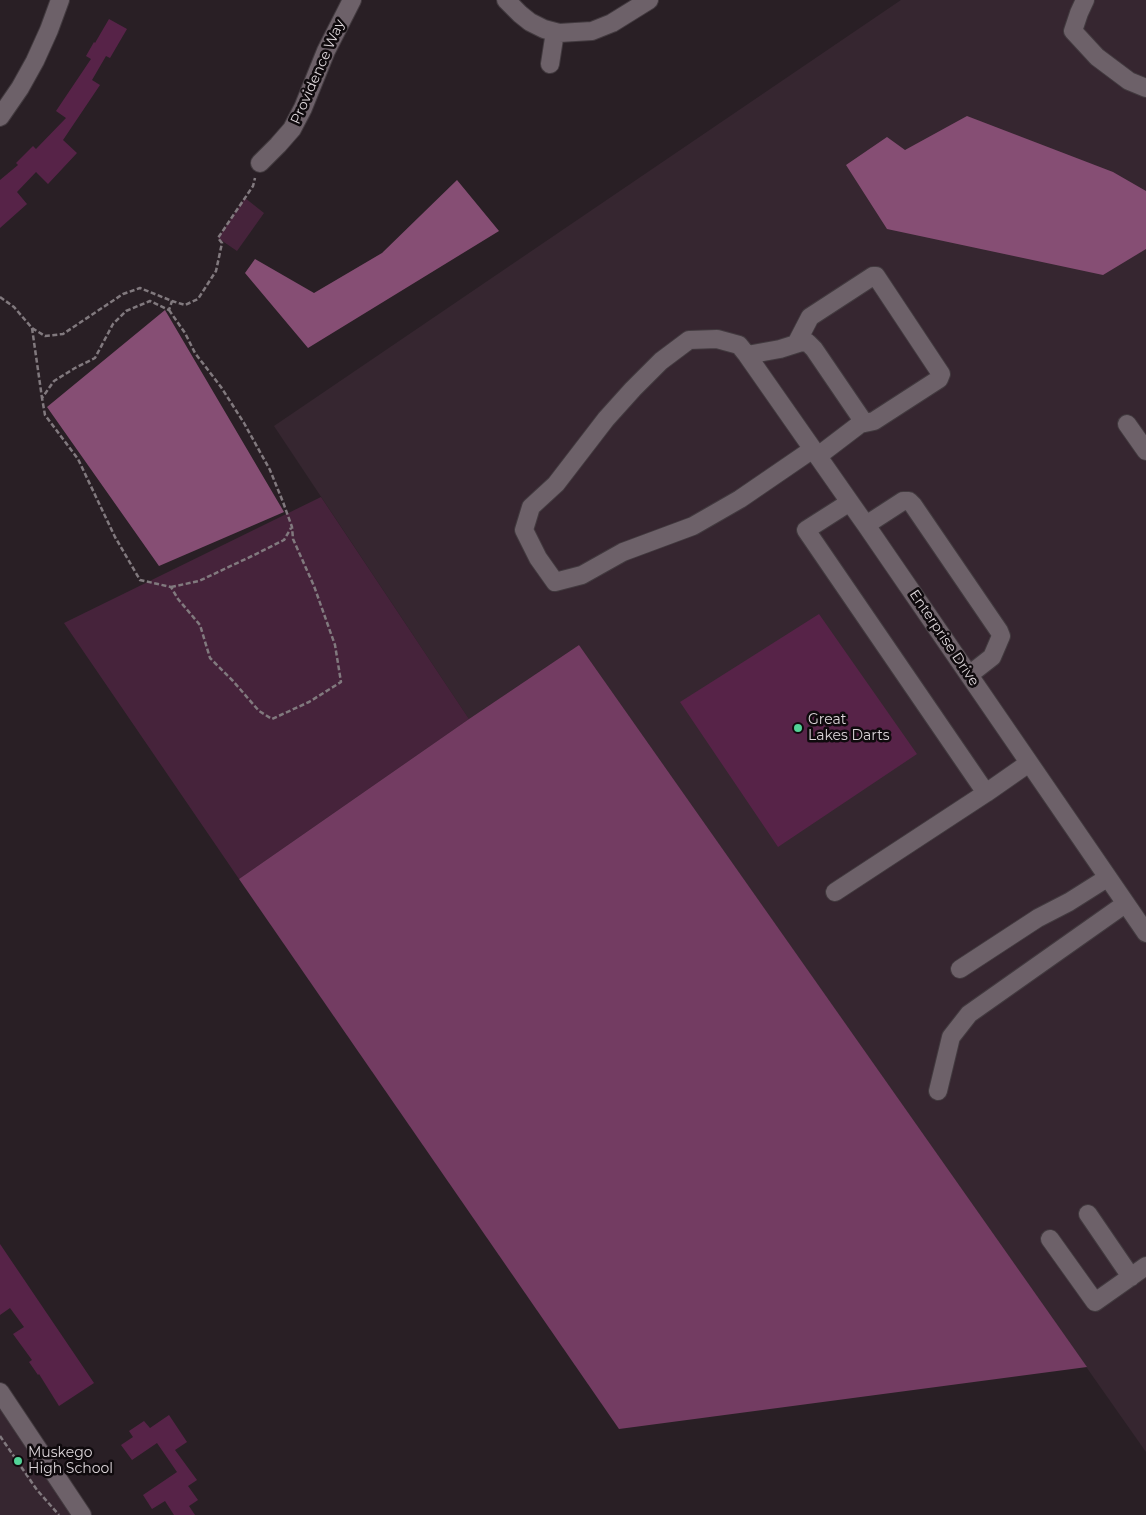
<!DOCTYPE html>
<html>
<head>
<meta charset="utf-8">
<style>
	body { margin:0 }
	canvas { display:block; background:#291f25 }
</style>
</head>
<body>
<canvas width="1146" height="1515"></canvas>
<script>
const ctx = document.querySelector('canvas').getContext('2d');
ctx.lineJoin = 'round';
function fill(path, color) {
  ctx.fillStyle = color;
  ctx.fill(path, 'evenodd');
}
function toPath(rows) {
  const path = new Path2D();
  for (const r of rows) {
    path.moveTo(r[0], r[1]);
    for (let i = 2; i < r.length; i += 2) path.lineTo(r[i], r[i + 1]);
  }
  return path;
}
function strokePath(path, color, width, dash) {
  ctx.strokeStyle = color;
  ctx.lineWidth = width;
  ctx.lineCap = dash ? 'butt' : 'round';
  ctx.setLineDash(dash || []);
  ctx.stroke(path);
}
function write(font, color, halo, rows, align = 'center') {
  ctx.font = font + ' Montserrat,sans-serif';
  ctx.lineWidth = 5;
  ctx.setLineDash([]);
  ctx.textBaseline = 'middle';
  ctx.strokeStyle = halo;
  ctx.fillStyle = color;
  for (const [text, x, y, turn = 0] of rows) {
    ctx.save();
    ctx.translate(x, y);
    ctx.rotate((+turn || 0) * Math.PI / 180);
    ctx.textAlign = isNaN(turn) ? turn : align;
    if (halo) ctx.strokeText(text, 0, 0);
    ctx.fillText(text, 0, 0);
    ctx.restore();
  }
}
const built = toPath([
	[901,0,1146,0,1146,1452,579,645,469,719,274,426],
	[0,1407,73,1515,0,1515]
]);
const green = toPath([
	[245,198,264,213,237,251,218,238],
	[321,497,469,719,239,879,64,623]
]);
const forest = toPath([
	[579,645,1087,1367,619,1429,239,879,469,719]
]);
const water = toPath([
	[967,116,1113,172,1146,191,1146,249,1103,275,887,229,846,165,887,137,905,150],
	[457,180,499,231,308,348,245,273,255,259,314,293,382,253],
	[165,310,284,512,159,566,47,407]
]);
const building = toPath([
	[109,19,127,29,110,58,106,56,92,80,100,85,63,140,77,153,48,184,36,172,17,192,27,204,0,228,0,180,18,165,16,163,33,146,36,149,66,118,56,111,91,59,86,56,94,42,95,43],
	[819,614,917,754,778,847,680,702],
	[0,1244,94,1383,59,1406,39,1374,38,1375,29,1362,32,1360,13,1334,24,1327,10,1308,0,1315],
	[169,1415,187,1442,175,1450,197,1480,188,1486,198,1500,189,1506,195,1515,174,1515,165,1501,152,1509,143,1495,177,1472,157,1443,132,1460,121,1445,133,1437,129,1431,144,1421,150,1428]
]);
const path = toPath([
	[0,297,14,307,32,328,45,336,63,334,123,294,140,288,172,301,185,305,198,299,216,271,222,243,218,238,253,186,255,178],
	[169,310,185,333,195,353,221,387,244,423,270,470,283,502,292,527,293,539,314,586,335,645,341,682,309,702,272,719,259,711,233,681,210,658,200,625,178,599,171,587,140,580,115,537,78,459,45,415,42,398,54,381,75,368,95,358,113,324,126,311,150,301,169,310,172,301],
	[32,328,42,398],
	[171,587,199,581,252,556,284,540,291,528],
	[0,1436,37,1490,59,1515]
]);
const minor = toPath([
	[506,0,520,14,530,22,544,29,559,33,592,31,612,23,649,0],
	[1085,0,1079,13,1073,31,1097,57,1129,81,1146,88],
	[550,64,555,32],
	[0,117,20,88,35,61,49,30,60,0],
	[260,163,278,145,292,129,303,108,326,51,352,0],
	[796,344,810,317,873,276,876,276,941,374,939,379,874,421,860,424,818,456],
	[747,355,780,349,802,342,808,343,814,349,861,418,860,424],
	[1127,424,1146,451],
	[813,449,740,499,693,526,623,552,582,575,555,582,538,558,524,530,531,507,556,484,606,419,633,389,661,361,689,340,717,339,739,345,747,355,854,508,866,525,1146,933],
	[850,502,806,530,986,793,1029,763],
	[866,525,903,501,909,501,913,505,999,631,1001,636,992,657,969,675],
	[835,892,986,793],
	[960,969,1038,918,1069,902,1107,878],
	[938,1091,951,1037,969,1014,1125,904],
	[1088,1214,1131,1277],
	[1050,1239,1095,1302,1146,1266],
	[0,1392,82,1515]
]);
const markers = [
	[798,728,5,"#52d397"],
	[18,1461,5,"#52d397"]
];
const streetNames = [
	["Providence Way",318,72,-66],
	["Enterprise Drive",944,638,56]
];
const poiNames = [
	["Great",808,720],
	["Lakes Darts",808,736],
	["Muskego",28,1453],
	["High School",28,1469]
];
fill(built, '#362630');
fill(green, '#46233b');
fill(forest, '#733c62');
fill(water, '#864e74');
fill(building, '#572348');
strokePath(minor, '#423a3f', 20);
strokePath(path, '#81797e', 2.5, [5, 2.5]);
strokePath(minor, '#6d6169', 18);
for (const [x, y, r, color] of markers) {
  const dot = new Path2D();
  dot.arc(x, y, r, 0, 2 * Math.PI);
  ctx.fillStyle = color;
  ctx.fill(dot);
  strokePath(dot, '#0f0a0d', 2);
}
write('14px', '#dcd5d9', '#0f0a0d', streetNames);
write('14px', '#dcd5d9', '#0f0a0d', poiNames, 'left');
</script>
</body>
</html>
